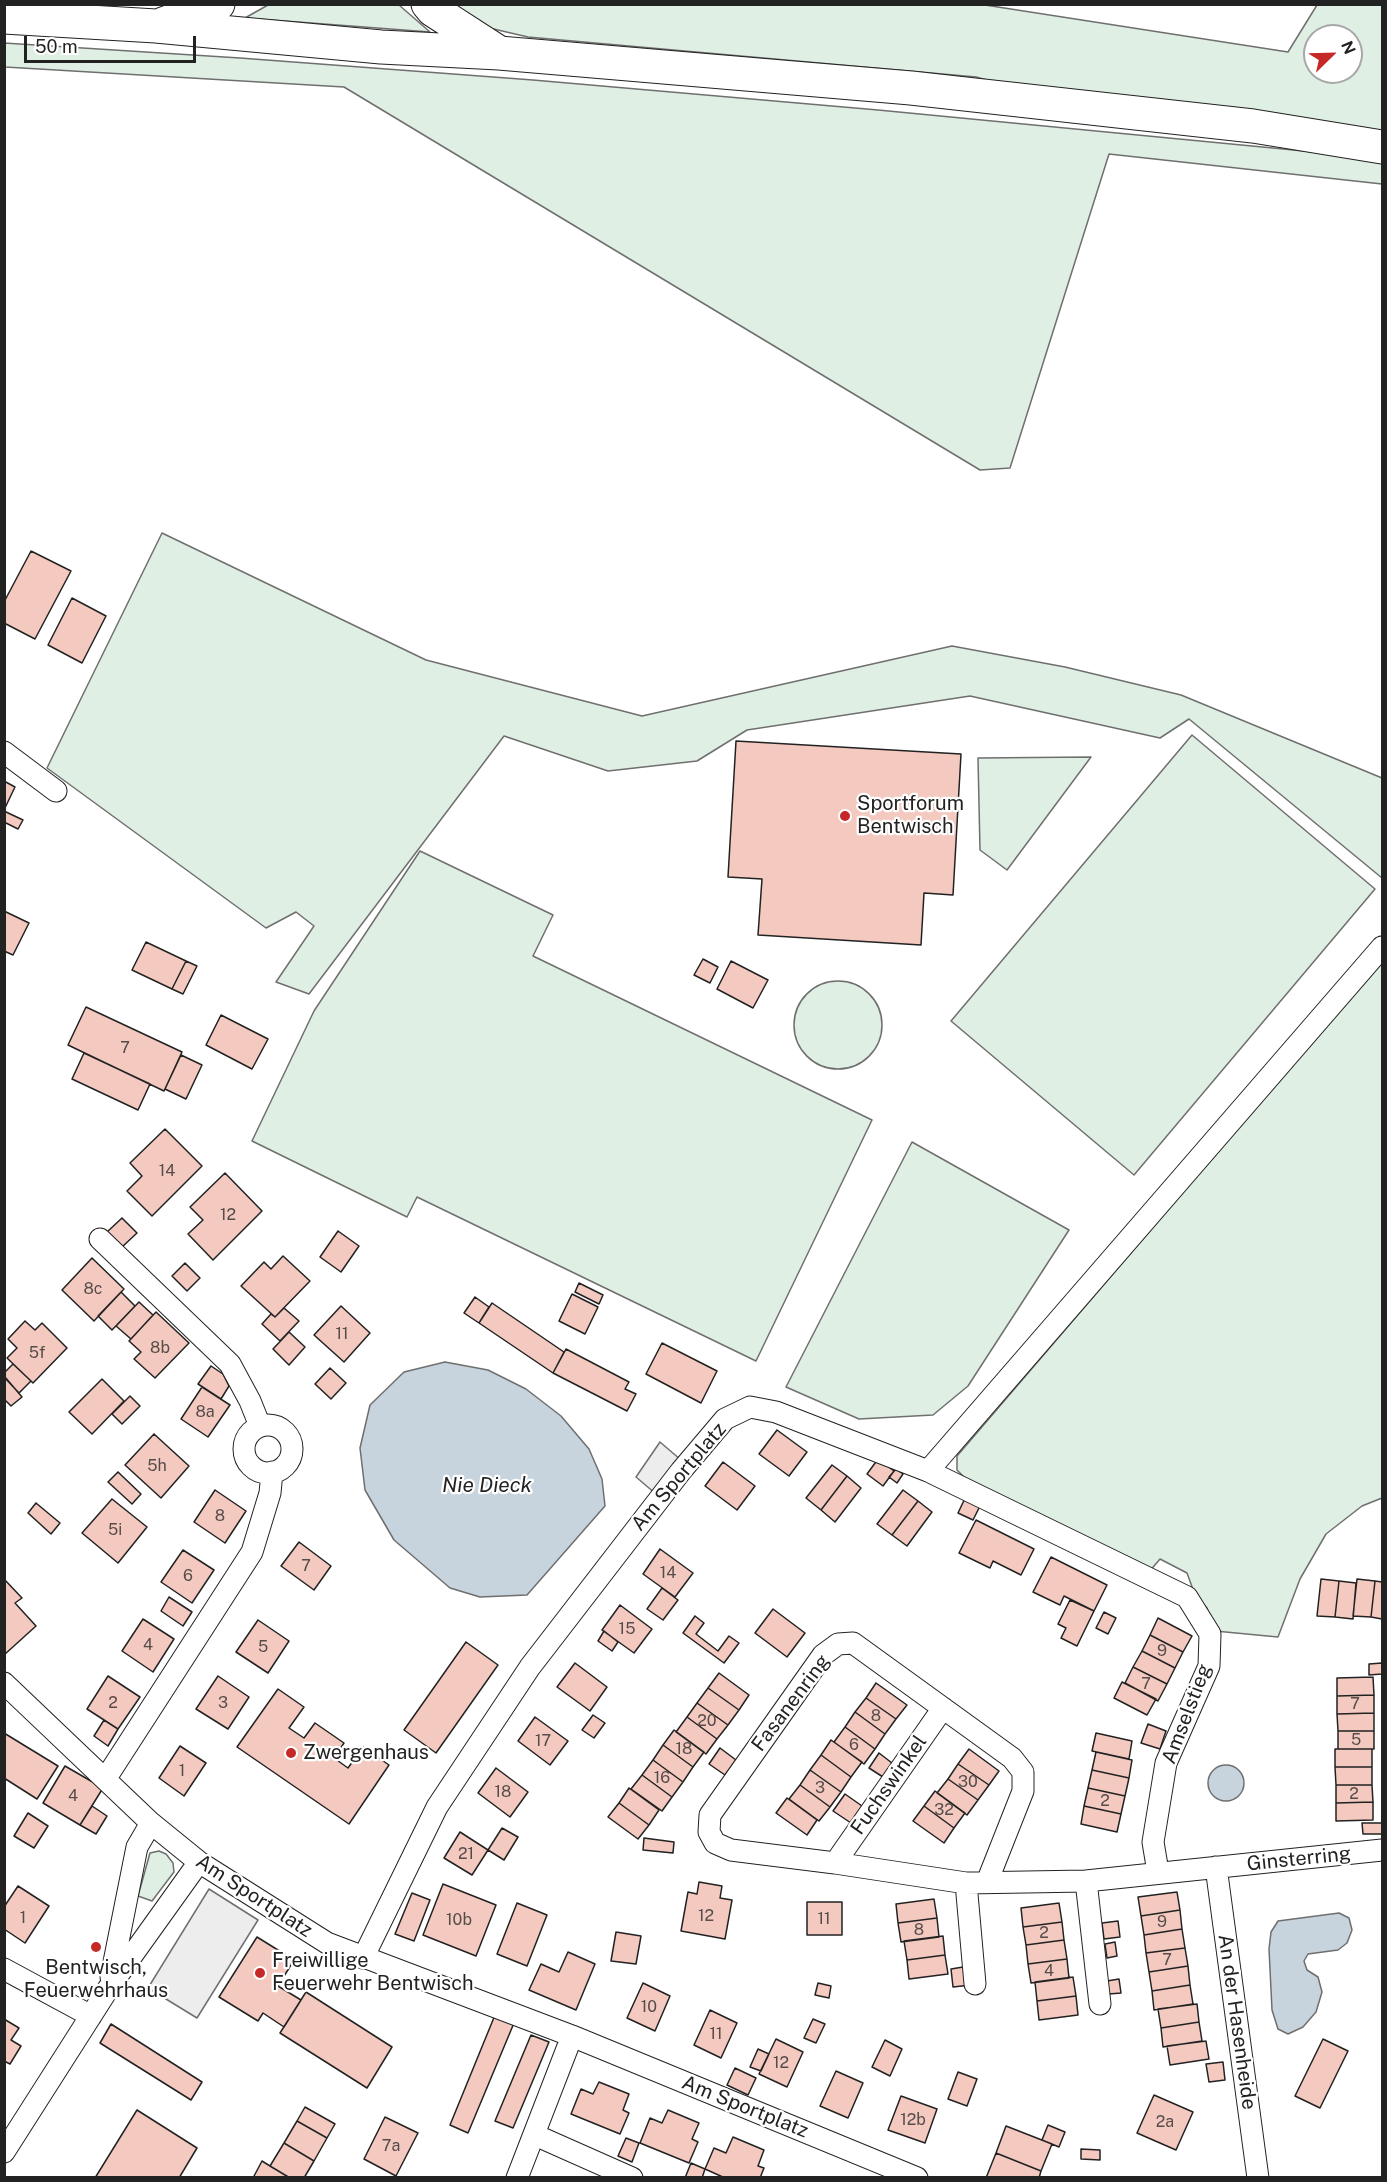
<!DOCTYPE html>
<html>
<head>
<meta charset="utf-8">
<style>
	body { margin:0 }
	#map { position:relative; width:1387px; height:2182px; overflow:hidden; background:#fff; font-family:"Public Sans",sans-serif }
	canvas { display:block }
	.frame { position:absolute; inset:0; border:6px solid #222; pointer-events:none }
	.north { position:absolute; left:1303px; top:24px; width:60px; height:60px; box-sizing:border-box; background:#fff; border:2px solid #a7a7a7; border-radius:50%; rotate:67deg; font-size:16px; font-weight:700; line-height:24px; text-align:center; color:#222 }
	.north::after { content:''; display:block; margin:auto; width:21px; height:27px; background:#c62828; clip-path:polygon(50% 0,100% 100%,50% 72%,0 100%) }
	.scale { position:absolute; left:24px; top:36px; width:172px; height:27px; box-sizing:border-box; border:3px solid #222; border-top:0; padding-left:8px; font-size:18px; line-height:21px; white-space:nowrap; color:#222; -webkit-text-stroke:4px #fff; paint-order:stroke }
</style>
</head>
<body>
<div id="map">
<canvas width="1387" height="2182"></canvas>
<div class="frame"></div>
<div class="north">N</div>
<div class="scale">50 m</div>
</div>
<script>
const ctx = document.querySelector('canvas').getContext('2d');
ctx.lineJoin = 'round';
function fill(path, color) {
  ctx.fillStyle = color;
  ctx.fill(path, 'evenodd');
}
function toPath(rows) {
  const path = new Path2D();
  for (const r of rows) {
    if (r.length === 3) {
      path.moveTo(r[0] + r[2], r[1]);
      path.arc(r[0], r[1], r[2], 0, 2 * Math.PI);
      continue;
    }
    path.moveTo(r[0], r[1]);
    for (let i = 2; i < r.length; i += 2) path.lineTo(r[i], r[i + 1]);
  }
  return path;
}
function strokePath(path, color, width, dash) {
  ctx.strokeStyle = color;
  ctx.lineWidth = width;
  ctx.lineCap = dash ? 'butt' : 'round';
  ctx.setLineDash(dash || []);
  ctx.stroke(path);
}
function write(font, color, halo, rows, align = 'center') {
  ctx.font = font + ' "Public Sans",sans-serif';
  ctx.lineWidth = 4.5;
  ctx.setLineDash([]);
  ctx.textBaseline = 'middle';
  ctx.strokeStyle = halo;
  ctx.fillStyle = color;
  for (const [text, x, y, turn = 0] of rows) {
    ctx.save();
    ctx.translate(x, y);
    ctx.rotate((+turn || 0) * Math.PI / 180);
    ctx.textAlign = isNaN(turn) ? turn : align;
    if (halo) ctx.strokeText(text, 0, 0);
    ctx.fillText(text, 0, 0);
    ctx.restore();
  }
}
const green = toPath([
	[268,5,399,5,430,32,245,18,268,5],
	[445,5,985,5,1288,52,1317,5,1382,5,1382,133,1042,95,976,77,528,37,485,27,445,5],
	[1315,36,1351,36,1351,72,1315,72,1315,36],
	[4,43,240,58,533,80,878,110,1335,154,1382,160,1382,184,1109,154,1010,468,980,470,344,87,5,67,4,43],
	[162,533,426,660,642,716,952,646,1065,667,1181,695,1382,778,1382,878,1189,719,1160,738,970,696,747,730,697,761,608,771,504,736,309,994,276,982,314,926,296,912,266,928,47,768,162,533],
	[1192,735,1375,889,1134,1175,951,1021,1192,735],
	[1091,757,1007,870,980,850,978,758,1091,757],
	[420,851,553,915,533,956,872,1120,756,1361,417,1197,407,1217,252,1141,314,1011,420,851],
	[1382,960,1382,1498,1362,1506,1326,1534,1300,1579,1278,1637,1215,1631,1207,1608,1195,1595,1187,1573,1160,1559,1149,1572,969,1482,957,1470,957,1456,1382,960],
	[838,1025,44],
	[912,1142,1069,1230,968,1386,933,1415,859,1419,786,1387,912,1142],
	[159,1851,166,1854,173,1863,174,1872,152,1901,138,1896,150,1853,159,1851]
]);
const parking = toPath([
	[660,1442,681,1460,656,1494,636,1477,660,1442],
	[209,1889,258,1920,197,2018,148,1988,209,1889]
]);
const water = toPath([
	[445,1362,488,1370,526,1389,561,1416,589,1449,602,1479,605,1506,527,1595,480,1597,450,1588,394,1540,365,1490,360,1448,370,1405,404,1372,445,1362],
	[1226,1783,18],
	[1339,1913,1349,1918,1352,1930,1347,1943,1338,1950,1308,1954,1304,1961,1307,1970,1318,1977,1322,1992,1316,2012,1303,2027,1288,2034,1278,2029,1272,2010,1269,1949,1271,1932,1278,1921,1339,1913]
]);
const building = toPath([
	[31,551,71,571,35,639,4,623,4,602,31,551],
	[72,598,106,616,82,663,48,645,72,598],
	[736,741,961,754,953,895,924,893,921,945,758,935,762,879,728,877,736,741],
	[4,781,15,787,4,810,4,781],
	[4,811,23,820,18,829,4,822,4,811],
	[4,911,29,923,13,955,4,951,4,911],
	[146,942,186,961,172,989,132,970,146,942],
	[703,959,718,967,710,983,694,975,703,959],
	[186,961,197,966,183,994,172,989,186,961],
	[731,961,768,980,753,1008,717,989,731,961],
	[86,1007,182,1052,164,1091,68,1045,86,1007],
	[221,1015,268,1039,252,1069,206,1045,221,1015],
	[84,1053,150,1084,138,1110,72,1079,84,1053],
	[181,1055,202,1065,186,1099,165,1089,181,1055],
	[165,1129,202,1166,152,1216,127,1191,142,1176,130,1163,165,1129],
	[225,1173,262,1211,213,1260,188,1234,203,1220,190,1207,225,1173],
	[122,1218,137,1233,122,1247,107,1232,122,1218],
	[338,1231,359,1246,341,1272,320,1257,338,1231],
	[283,1256,310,1281,275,1317,241,1286,264,1262,271,1269,283,1256],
	[92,1258,124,1289,94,1321,62,1290,92,1258],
	[185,1263,200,1278,187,1291,172,1276,185,1263],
	[579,1283,603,1295,599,1304,575,1292,579,1283],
	[121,1292,135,1306,112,1330,98,1316,121,1292],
	[572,1294,598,1307,585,1334,559,1321,572,1294],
	[475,1297,489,1307,479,1323,464,1313,475,1297],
	[139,1302,153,1315,131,1339,116,1326,139,1302],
	[492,1303,564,1352,553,1373,479,1323,492,1303],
	[341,1306,370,1333,344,1362,314,1335,341,1306],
	[284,1308,299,1321,280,1341,262,1324,271,1314,275,1317,284,1308],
	[156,1312,189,1343,155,1378,134,1359,141,1352,129,1341,156,1312],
	[25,1321,35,1330,42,1323,67,1348,33,1383,7,1358,17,1348,8,1339,25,1321],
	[289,1332,305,1347,289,1365,273,1349,289,1332],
	[662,1343,717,1371,701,1403,646,1374,662,1343],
	[566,1349,629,1382,625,1389,636,1394,627,1411,553,1373,566,1349],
	[13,1364,31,1381,19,1393,4,1377,4,1373,13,1364],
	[211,1366,223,1374,229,1386,221,1399,198,1384,211,1366],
	[330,1368,346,1383,331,1399,315,1384,330,1368],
	[5,1377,22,1397,11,1406,4,1399,5,1377],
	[102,1379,124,1401,92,1434,69,1412,102,1379],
	[202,1387,230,1405,208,1437,181,1419,202,1387],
	[130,1396,140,1406,122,1424,112,1414,130,1396],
	[777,1430,807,1452,789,1476,759,1454,777,1430],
	[154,1434,189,1466,161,1498,125,1465,154,1434],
	[878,1459,894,1471,883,1486,867,1474,878,1459],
	[723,1462,755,1486,737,1510,705,1486,723,1462],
	[832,1465,847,1476,821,1510,806,1498,832,1465],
	[896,1469,903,1474,897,1483,889,1477,896,1469],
	[118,1472,141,1494,132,1504,108,1482,118,1472],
	[847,1476,861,1488,835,1522,821,1510,847,1476],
	[215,1490,246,1511,225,1543,194,1522,215,1490],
	[903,1490,918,1501,892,1535,877,1524,903,1490],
	[967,1494,982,1502,973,1520,958,1513,967,1494],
	[112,1499,147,1527,118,1563,82,1533,112,1499],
	[918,1501,932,1512,907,1546,892,1535,918,1501],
	[36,1503,60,1523,51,1534,28,1513,36,1503],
	[976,1520,1034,1549,1021,1575,993,1561,990,1568,959,1553,976,1520],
	[299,1542,331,1566,314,1590,281,1566,299,1542],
	[660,1549,693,1573,675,1597,643,1574,660,1549],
	[183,1550,214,1570,192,1603,161,1582,183,1550],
	[1051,1557,1107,1585,1094,1611,1064,1596,1060,1605,1033,1592,1051,1557],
	[4,1579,22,1598,15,1603,36,1626,4,1655,4,1579],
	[1321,1579,1339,1581,1335,1617,1317,1616,1321,1579],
	[1357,1579,1375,1581,1371,1617,1353,1616,1357,1579],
	[1339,1581,1356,1583,1353,1619,1335,1617,1339,1581],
	[1375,1581,1382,1582,1382,1619,1371,1617,1375,1581],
	[662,1588,678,1600,663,1620,647,1609,662,1588],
	[169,1597,192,1612,183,1626,161,1611,169,1597],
	[1070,1600,1094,1611,1077,1646,1061,1638,1066,1628,1058,1624,1070,1600],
	[620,1605,652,1629,634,1653,602,1630,620,1605],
	[773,1609,805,1633,787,1657,755,1633,773,1609],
	[1104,1612,1116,1618,1108,1634,1096,1628,1104,1612],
	[695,1616,704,1623,696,1634,718,1651,729,1636,739,1643,724,1663,683,1633,695,1616],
	[1158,1618,1192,1636,1183,1652,1150,1635,1158,1618],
	[143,1619,174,1639,153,1672,122,1651,143,1619],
	[258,1620,289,1641,268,1673,236,1652,258,1620],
	[604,1631,618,1642,612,1651,598,1641,604,1631],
	[1150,1635,1183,1652,1175,1668,1142,1651,1150,1635],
	[466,1642,498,1665,436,1753,404,1730,466,1642],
	[1142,1651,1175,1668,1167,1684,1133,1667,1142,1651],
	[575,1663,607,1687,590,1711,557,1687,575,1663],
	[1382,1663,1382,1674,1369,1675,1369,1664,1382,1663],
	[1133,1667,1167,1684,1158,1701,1125,1683,1133,1667],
	[719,1673,749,1695,739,1710,708,1688,719,1673],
	[108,1676,140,1697,118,1729,87,1709,108,1676],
	[218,1676,249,1697,228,1729,196,1709,218,1676],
	[1373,1677,1374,1695,1337,1696,1337,1678,1373,1677],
	[1122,1682,1156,1699,1147,1715,1114,1698,1122,1682],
	[876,1683,907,1705,896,1719,866,1698,876,1683],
	[708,1688,739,1710,728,1725,697,1703,708,1688],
	[278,1689,304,1707,289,1728,304,1738,315,1723,344,1743,334,1758,348,1768,363,1747,389,1765,349,1824,237,1747,278,1689],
	[1374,1695,1374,1713,1337,1714,1337,1696,1374,1695],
	[866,1698,896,1719,885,1734,855,1712,866,1698],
	[697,1703,728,1725,717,1739,687,1717,697,1703],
	[855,1712,885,1734,875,1749,845,1727,855,1712],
	[1374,1713,1374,1731,1338,1731,1337,1714,1374,1713],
	[593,1715,605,1723,594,1738,582,1730,593,1715],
	[535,1717,568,1741,550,1765,518,1741,535,1717],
	[687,1717,717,1739,706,1754,676,1732,687,1717],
	[104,1720,118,1729,108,1746,94,1736,104,1720],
	[1148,1724,1166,1731,1160,1749,1141,1743,1148,1724],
	[845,1727,875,1749,864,1764,834,1742,845,1727],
	[674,1730,704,1752,693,1767,663,1745,674,1730],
	[1338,1731,1374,1731,1374,1749,1338,1749,1338,1731],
	[4,1733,58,1766,37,1799,4,1778,4,1733],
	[1096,1733,1132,1741,1129,1759,1092,1751,1096,1733],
	[831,1740,862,1762,851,1777,821,1755,831,1740],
	[663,1745,693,1767,683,1782,653,1760,663,1745],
	[180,1746,206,1763,184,1796,159,1778,180,1746],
	[720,1748,736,1760,725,1775,709,1764,720,1748],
	[969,1749,999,1771,989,1785,958,1764,969,1749],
	[1335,1749,1372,1749,1372,1767,1335,1767,1335,1749],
	[1096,1752,1132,1760,1129,1778,1092,1770,1096,1752],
	[879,1753,892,1763,883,1777,869,1768,879,1753],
	[821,1755,851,1777,841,1792,810,1770,821,1755],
	[653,1760,683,1782,672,1797,642,1775,653,1760],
	[958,1764,989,1785,978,1800,948,1779,958,1764],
	[65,1766,103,1788,80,1825,43,1803,65,1766],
	[1335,1767,1372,1767,1372,1785,1336,1785,1335,1767],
	[496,1768,528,1792,510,1817,478,1793,496,1768],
	[810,1770,841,1792,830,1807,800,1785,810,1770],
	[1092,1770,1129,1778,1125,1796,1088,1788,1092,1770],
	[642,1775,672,1797,662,1811,631,1789,642,1775],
	[948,1779,978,1800,967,1815,937,1793,948,1779],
	[800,1785,830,1807,819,1821,789,1799,800,1785],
	[1336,1785,1372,1785,1373,1802,1336,1803,1336,1785],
	[629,1788,659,1810,649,1825,619,1803,629,1788],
	[1088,1788,1125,1796,1121,1814,1084,1806,1088,1788],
	[935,1791,965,1813,954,1828,924,1806,935,1791],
	[845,1794,862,1806,851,1823,833,1811,845,1794],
	[787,1798,817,1820,807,1835,776,1813,787,1798],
	[1373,1802,1373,1820,1336,1821,1336,1803,1373,1802],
	[619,1803,649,1825,638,1839,608,1817,619,1803],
	[92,1806,107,1816,96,1834,80,1825,92,1806],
	[924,1806,954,1828,944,1843,913,1821,924,1806],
	[1084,1806,1121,1814,1117,1832,1081,1824,1084,1806],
	[28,1813,48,1826,34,1848,14,1836,28,1813],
	[1362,1823,1382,1823,1382,1834,1363,1834,1362,1823],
	[502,1828,518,1837,504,1860,488,1850,502,1828],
	[460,1832,488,1850,472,1875,444,1858,460,1832],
	[644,1838,674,1842,673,1853,643,1850,644,1838],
	[699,1882,722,1886,720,1898,732,1900,725,1939,681,1931,688,1892,697,1894,699,1882],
	[443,1884,496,1905,476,1956,423,1935,443,1884],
	[18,1886,49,1906,25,1943,4,1929,4,1907,18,1886],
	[1177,1892,1180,1910,1141,1916,1138,1897,1177,1892],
	[412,1893,430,1900,414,1941,395,1934,412,1893],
	[934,1899,937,1918,898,1923,896,1904,934,1899],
	[807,1902,842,1902,842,1935,807,1935,807,1902],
	[517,1903,547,1915,527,1966,497,1954,517,1903],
	[1059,1903,1062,1922,1023,1927,1021,1908,1059,1903],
	[1180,1910,1182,1929,1144,1935,1141,1916,1180,1910],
	[937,1918,939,1937,901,1942,898,1923,937,1918],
	[1118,1921,1120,1937,1104,1939,1102,1923,1118,1921],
	[1062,1922,1064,1940,1026,1945,1023,1927,1062,1922],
	[1182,1929,1185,1948,1146,1953,1144,1935,1182,1929],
	[616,1932,641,1936,636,1964,611,1961,616,1932],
	[943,1936,945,1955,907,1960,904,1941,943,1936],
	[257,1937,294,1960,278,1986,301,2000,284,2027,263,2013,258,2021,219,1997,257,1937],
	[1064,1940,1067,1959,1028,1964,1026,1945,1064,1940],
	[1115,1942,1117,1956,1107,1958,1105,1944,1115,1942],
	[1185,1948,1188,1966,1149,1972,1146,1953,1185,1948],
	[568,1952,595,1964,576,2010,529,1990,541,1964,559,1972,568,1952],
	[945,1955,948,1974,909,1979,907,1960,945,1955],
	[1067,1959,1069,1978,1031,1983,1028,1964,1067,1959],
	[969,1966,971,1985,953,1987,951,1969,969,1966],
	[1188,1966,1190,1985,1152,1991,1149,1972,1188,1966],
	[1073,1977,1076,1996,1037,2001,1035,1982,1073,1977],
	[1119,1979,1121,1993,1109,1994,1107,1981,1119,1979],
	[643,1983,670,1996,655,2031,627,2018,643,1983],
	[818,1983,831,1986,829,1998,815,1995,818,1983],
	[1190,1985,1193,2004,1154,2010,1152,1991,1190,1985],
	[306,1992,392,2047,367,2088,280,2033,306,1992],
	[1076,1996,1078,2015,1039,2020,1037,2001,1076,1996],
	[1197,2004,1199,2022,1161,2028,1158,2009,1197,2004],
	[710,2010,737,2023,721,2058,694,2045,710,2010],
	[495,2015,514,2023,468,2133,450,2125,495,2015],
	[4,2019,19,2028,11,2040,21,2046,10,2064,4,2061,4,2019],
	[813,2019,825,2024,816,2043,804,2038,813,2019],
	[1199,2022,1202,2041,1163,2047,1161,2028,1199,2022],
	[111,2024,202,2082,191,2100,100,2043,111,2024],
	[531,2035,549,2042,513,2128,495,2121,531,2035],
	[776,2039,803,2052,787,2087,759,2074,776,2039],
	[1323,2039,1348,2051,1320,2108,1295,2096,1323,2039],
	[885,2040,902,2049,890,2076,872,2067,885,2040],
	[1206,2041,1209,2059,1170,2065,1167,2046,1206,2041],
	[758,2049,769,2054,761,2071,750,2067,758,2049],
	[1223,2062,1225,2080,1209,2082,1206,2064,1223,2062],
	[735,2068,756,2078,748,2095,727,2085,735,2068],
	[836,2071,863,2083,848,2118,820,2106,836,2071],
	[958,2072,977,2079,967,2106,948,2099,958,2072],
	[599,2082,629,2094,623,2110,629,2113,620,2134,571,2114,581,2089,593,2094,599,2082],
	[1154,2095,1193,2112,1176,2150,1137,2133,1154,2095],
	[901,2096,937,2109,925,2143,888,2130,901,2096],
	[305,2107,335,2124,327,2138,297,2121,305,2107],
	[137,2110,197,2148,179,2178,95,2178,137,2110],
	[668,2110,699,2123,692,2139,698,2142,689,2163,640,2143,650,2118,662,2123,668,2110],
	[385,2117,418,2133,396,2176,364,2159,385,2117],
	[297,2121,327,2138,314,2161,284,2143,297,2121],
	[1048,2125,1065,2132,1059,2147,1042,2140,1048,2125],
	[1006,2126,1052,2144,1041,2171,996,2153,1006,2126],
	[733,2137,764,2150,758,2166,764,2168,760,2178,725,2178,705,2169,714,2148,726,2153,733,2137],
	[626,2138,639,2143,632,2162,618,2156,626,2138],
	[284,2143,314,2161,304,2178,290,2178,270,2166,284,2143],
	[1081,2149,1100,2150,1100,2160,1081,2159,1081,2149],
	[996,2153,1041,2171,1039,2178,986,2178,996,2153],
	[262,2161,270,2166,290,2178,253,2178,262,2161],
	[691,2163,705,2169,702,2178,685,2178,691,2163]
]);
const minor = toPath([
	[4,752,56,791],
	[100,1239,230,1364,250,1401,260,1426],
	[268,1449,24],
	[928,1471,1382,947],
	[4,1683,151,1823,199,1862,327,1943,572,2036,917,2178],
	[106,1778,252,1552,270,1493,272,1472],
	[835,1863,943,1708],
	[1216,1867,1258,2178],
	[987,1882,1023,1791,1023,1772,1012,1758,853,1643,838,1644,823,1655,710,1815,709,1832,715,1843,731,1850,835,1863,966,1883,1086,1881],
	[966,1883,975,1984],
	[363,1958,437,1807,530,1667,681,1471,725,1419,750,1407,776,1412,928,1471,1187,1597,1210,1634,1209,1666,1166,1763,1153,1842,1158,1872],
	[4,1969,91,2016],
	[111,1977,137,1847,151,1823],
	[1100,2004,1086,1881,1382,1850],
	[535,2135,632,2178],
	[4,2152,108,1989,199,1862],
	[517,2178,572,2036]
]);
const trunk = toPath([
	[428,4,433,10,498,52],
	[4,17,156,26,381,47,499,53,911,88,1253,126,1382,147],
	[163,24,218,4]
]);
const markers = [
	[845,816,6,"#c62828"],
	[291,1753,6,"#c62828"],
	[96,1947,6,"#c62828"],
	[260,1973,6,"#c62828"]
];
const numberNames = [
	["7",125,1048],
	["14",167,1171],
	["12",228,1215],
	["8c",93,1289],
	["11",342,1334],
	["8b",160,1348],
	["5f",37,1353],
	["8a",205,1412],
	["5h",157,1466],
	["8",220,1516],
	["5i",115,1530],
	["7",306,1566],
	["14",668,1573],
	["6",188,1576],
	["15",627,1629],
	["4",148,1645],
	["5",263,1647],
	["9",1162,1651],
	["7",1146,1684],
	["2",113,1703],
	["3",223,1703],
	["7",1355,1704],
	["8",876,1716],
	["20",707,1721],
	["5",1356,1740],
	["17",543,1741],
	["6",854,1745],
	["18",684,1749],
	["1",182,1771],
	["16",662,1778],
	["30",968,1782],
	["3",820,1788],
	["18",503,1792],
	["2",1354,1794],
	["4",73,1796],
	["2",1105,1801],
	["32",944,1810],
	["21",466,1854],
	["12",706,1916],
	["1",23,1918],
	["11",824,1919],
	["10b",459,1920],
	["9",1162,1922],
	["8",919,1930],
	["2",1044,1933],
	["7",1167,1960],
	["4",1049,1971],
	["10",649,2007],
	["11",716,2034],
	["12",781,2063],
	["12b",913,2120],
	["2a",1165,2122],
	["7a",391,2146]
];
const poiNames = [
	["Sportforum",857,804],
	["Bentwisch",857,827],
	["Zwergenhaus",303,1753],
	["Freiwillige",272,1961],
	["Feuerwehr Bentwisch",272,1984],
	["Bentwisch,",96,1968,"center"],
	["Feuerwehrhaus",96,1991,"center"]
];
const streetNames = [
	["Am Sportplatz",679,1477,-50],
	["Fasanenring",791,1703,-53],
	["Amselstieg",1187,1714,-69],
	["Fuchswinkel",889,1785,-55],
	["Ginsterring",1299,1859,-6],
	["Am Sportplatz",254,1896,33],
	["An der Hasenheide",1237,2022,82],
	["Am Sportplatz",745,2107,22]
];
const waterNames = [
	["Nie Dieck",487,1486]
];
fill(green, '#e0efe3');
strokePath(green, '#6f6f6f', 1.5);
fill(parking, '#ededed');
strokePath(parking, '#6f6f6f', 1.5);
fill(water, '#c7d3dd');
strokePath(water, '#6f6f6f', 1.5);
fill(building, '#f3c9c0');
strokePath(building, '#222', 1.5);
strokePath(minor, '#222', 23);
strokePath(trunk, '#222', 35);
strokePath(minor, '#fff', 21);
strokePath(trunk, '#fff', 33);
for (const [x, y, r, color] of markers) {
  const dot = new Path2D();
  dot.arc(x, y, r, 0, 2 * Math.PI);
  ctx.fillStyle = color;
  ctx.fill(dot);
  strokePath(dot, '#fff', 2);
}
write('16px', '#564c4a', null, numberNames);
write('20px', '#222', '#fff', poiNames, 'left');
write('20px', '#222', '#fff', streetNames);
write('italic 21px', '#222', '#fff', waterNames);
</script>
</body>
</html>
